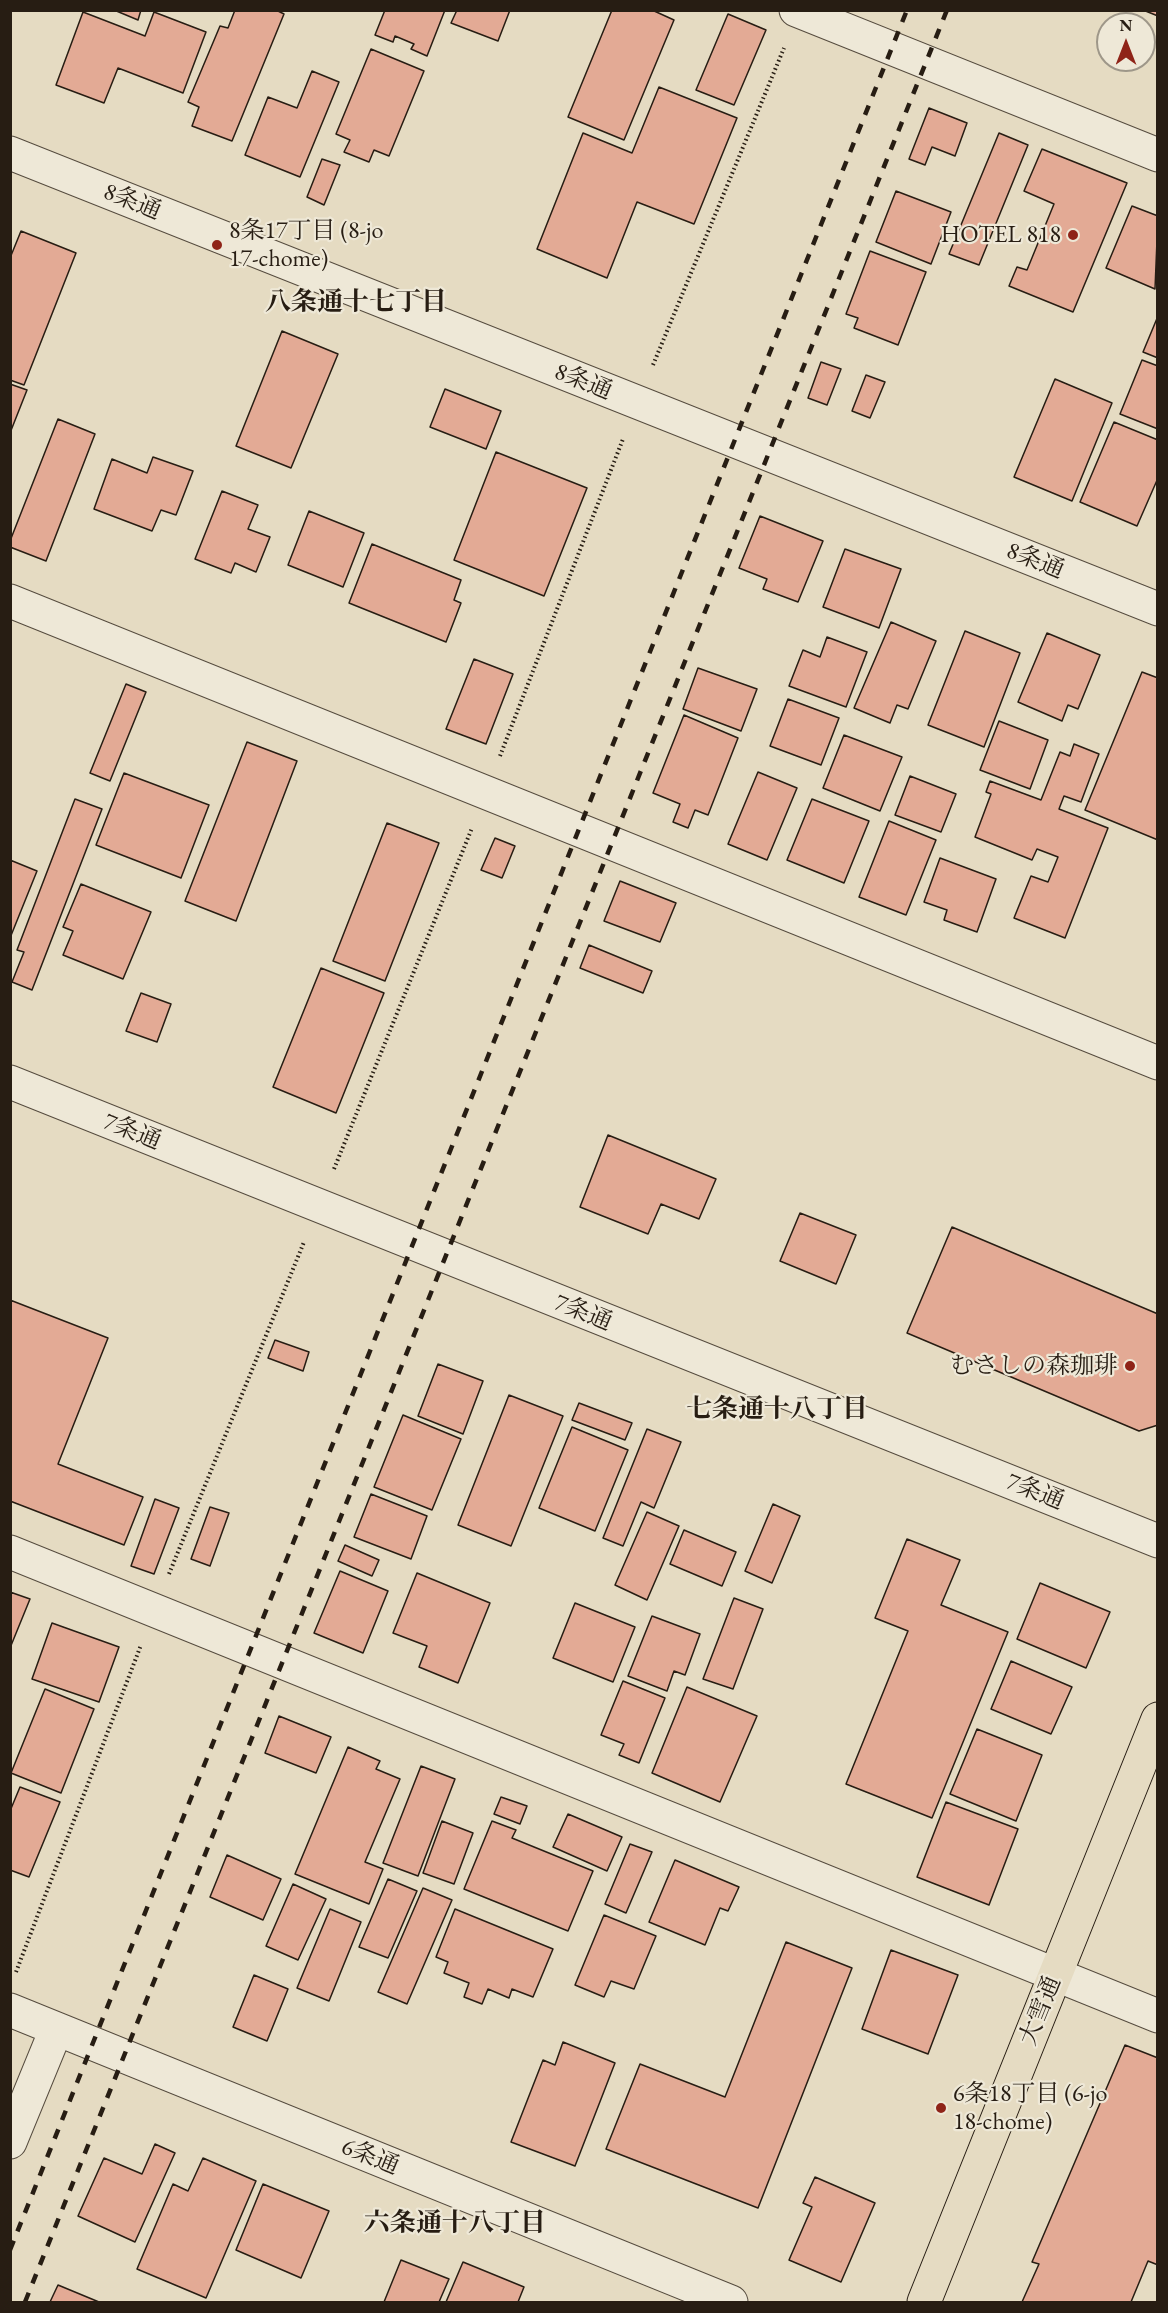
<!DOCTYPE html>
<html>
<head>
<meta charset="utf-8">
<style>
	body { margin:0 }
	#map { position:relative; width:1168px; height:2313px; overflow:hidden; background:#e5dbc2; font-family:"EB Garamond",serif }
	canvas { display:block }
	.frame { position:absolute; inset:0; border:12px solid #271d13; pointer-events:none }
	.north { position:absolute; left:1096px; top:12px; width:60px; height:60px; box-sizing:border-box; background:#eee8d7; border:2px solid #9e9789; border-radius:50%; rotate:0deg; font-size:16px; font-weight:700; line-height:24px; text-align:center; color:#271d13 }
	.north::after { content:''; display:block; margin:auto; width:21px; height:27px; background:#8f2418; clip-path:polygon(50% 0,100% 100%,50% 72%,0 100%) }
</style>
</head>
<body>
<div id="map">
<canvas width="1168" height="2313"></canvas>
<div class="frame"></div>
<div class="north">N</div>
</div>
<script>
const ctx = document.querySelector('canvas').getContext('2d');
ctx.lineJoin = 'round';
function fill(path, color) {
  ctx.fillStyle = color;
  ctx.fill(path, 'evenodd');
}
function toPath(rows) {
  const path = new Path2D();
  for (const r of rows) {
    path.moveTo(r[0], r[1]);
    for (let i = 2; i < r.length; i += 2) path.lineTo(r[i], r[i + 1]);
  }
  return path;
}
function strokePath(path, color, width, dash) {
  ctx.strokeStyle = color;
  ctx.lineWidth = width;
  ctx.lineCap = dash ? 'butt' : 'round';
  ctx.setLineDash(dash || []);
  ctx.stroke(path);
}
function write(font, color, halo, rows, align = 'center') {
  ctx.font = font + ' "EB Garamond","Noto Serif JP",serif';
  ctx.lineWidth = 4.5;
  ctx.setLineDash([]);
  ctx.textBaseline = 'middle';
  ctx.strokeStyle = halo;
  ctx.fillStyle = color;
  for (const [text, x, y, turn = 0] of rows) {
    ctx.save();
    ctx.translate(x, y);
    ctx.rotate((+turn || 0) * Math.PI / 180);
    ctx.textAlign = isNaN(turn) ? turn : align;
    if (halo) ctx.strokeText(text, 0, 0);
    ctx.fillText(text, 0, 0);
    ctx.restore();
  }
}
const building = toPath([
	[114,10,141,10,138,20,114,10],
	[235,10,276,10,284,14,232,141,192,126,199,107,188,102,220,26,228,28,235,10],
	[385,10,445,10,427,56,411,49,414,44,395,36,393,42,375,35,385,10],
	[457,10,510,10,498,41,451,23,457,10],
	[612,10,652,10,674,20,624,140,568,117,612,10],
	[1143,10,1158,10,1158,16,1143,10],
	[83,12,145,36,154,12,206,32,183,93,118,68,104,103,56,85,83,12],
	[728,14,766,30,734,105,696,90,728,14],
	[371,49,424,71,389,156,374,150,369,162,344,152,350,140,336,134,371,49],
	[312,71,339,82,300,177,245,155,268,97,297,108,312,71],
	[659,87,737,118,694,224,637,202,607,278,537,249,583,133,632,153,659,87],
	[929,108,967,123,955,156,932,147,925,165,909,159,929,108],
	[999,133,1028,145,979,265,949,254,999,133],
	[1042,149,1127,183,1073,312,1009,286,1017,267,1027,270,1054,204,1024,191,1042,149],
	[322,159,340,165,324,205,307,197,322,159],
	[896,191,951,212,931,264,876,242,896,191],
	[1132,206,1158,216,1155,289,1106,268,1132,206],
	[21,231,76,253,24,385,10,380,10,258,21,231],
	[870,251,926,272,898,345,854,328,858,318,846,314,870,251],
	[1158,316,1158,358,1143,352,1158,316],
	[282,331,338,354,291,468,236,446,282,331],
	[1142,360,1158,366,1158,429,1120,414,1142,360],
	[821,362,841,369,827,405,808,398,821,362],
	[866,375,885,382,870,418,852,411,866,375],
	[1055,379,1112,403,1072,501,1014,477,1055,379],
	[10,384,27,390,10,433,10,384],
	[445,389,501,411,486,449,430,427,445,389],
	[58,419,95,434,46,561,10,547,10,541,58,419],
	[1114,422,1158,440,1158,478,1137,526,1080,502,1114,422],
	[496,452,587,488,544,596,454,560,496,452],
	[153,457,193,471,176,515,161,510,152,531,94,509,112,459,147,473,153,457],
	[222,491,258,505,248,529,270,537,256,572,235,563,231,573,195,559,222,491],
	[309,511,364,533,343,587,288,565,309,511],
	[760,516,823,541,798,602,763,589,767,579,739,568,760,516],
	[372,544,461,580,454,600,461,603,446,642,349,603,372,544],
	[845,549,901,569,879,628,823,607,845,549],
	[891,622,936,641,908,709,897,705,890,723,854,708,891,622],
	[965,631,1020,653,984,747,928,725,965,631],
	[1047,633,1100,655,1078,709,1068,705,1062,721,1018,702,1047,633],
	[827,637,867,652,846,707,789,686,803,650,820,657,827,637],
	[474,659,513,674,486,744,446,729,474,659],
	[698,668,757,689,741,731,683,709,698,668],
	[1142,672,1158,678,1158,840,1085,810,1142,672],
	[126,684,146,692,110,781,90,773,126,684],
	[788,699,839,718,821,765,770,746,788,699],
	[684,715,738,738,708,815,695,810,688,828,673,822,680,804,653,793,684,715],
	[999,721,1048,740,1030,789,980,770,999,721],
	[844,735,902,757,880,811,823,788,844,735],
	[247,742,297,761,236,921,185,901,247,742],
	[1074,744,1099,754,1081,802,1064,796,1059,809,1108,828,1065,938,1014,918,1031,876,1048,882,1058,857,1037,849,1032,860,975,837,991,794,986,792,990,781,1041,800,1060,752,1070,756,1074,744],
	[758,772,797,788,767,860,728,844,758,772],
	[124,773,209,805,181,878,96,845,124,773],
	[910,776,956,794,941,832,895,815,910,776],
	[75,799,102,809,32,990,12,982,24,952,17,950,75,799],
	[812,799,869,821,844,883,787,860,812,799],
	[889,821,936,840,906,915,859,897,889,821],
	[387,823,439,843,385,981,333,961,387,823],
	[495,838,515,846,502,878,481,870,495,838],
	[940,858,996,879,977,932,944,920,947,910,924,902,940,858],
	[10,860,37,871,10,938,10,860],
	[620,881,676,903,660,942,604,921,620,881],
	[81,884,151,912,123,979,63,955,73,931,63,927,81,884],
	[589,945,652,971,643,993,580,968,589,945],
	[321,968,384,993,336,1113,273,1087,321,968],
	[141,993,171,1004,157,1042,126,1031,141,993],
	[608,1135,716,1179,699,1219,661,1204,648,1234,580,1207,608,1135],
	[800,1213,856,1235,836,1284,780,1261,800,1213],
	[952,1227,1158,1314,1158,1425,1139,1431,907,1333,952,1227],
	[10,1300,108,1338,58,1464,143,1497,124,1545,10,1501,10,1300],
	[275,1340,309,1352,303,1371,268,1358,275,1340],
	[438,1364,483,1381,463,1434,418,1416,438,1364],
	[509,1395,563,1416,511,1546,458,1525,509,1395],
	[579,1403,632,1423,625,1440,572,1420,579,1403],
	[403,1415,461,1439,432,1510,374,1487,403,1415],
	[572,1427,628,1450,595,1531,539,1508,572,1427],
	[647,1429,681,1442,654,1508,641,1502,623,1546,603,1538,647,1429],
	[371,1494,427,1516,411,1559,354,1537,371,1494],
	[155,1499,179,1508,154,1574,131,1566,155,1499],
	[773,1504,800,1516,772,1583,745,1571,773,1504],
	[210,1507,229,1513,210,1566,191,1559,210,1507],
	[647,1512,679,1526,647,1600,615,1585,647,1512],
	[684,1530,736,1552,722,1586,670,1564,684,1530],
	[907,1539,960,1560,941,1605,1008,1632,932,1818,846,1784,908,1631,875,1618,907,1539],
	[345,1545,379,1560,372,1576,338,1561,345,1545],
	[340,1571,388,1591,363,1653,314,1633,340,1571],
	[417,1573,490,1603,458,1683,419,1667,427,1646,393,1633,417,1573],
	[1040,1583,1110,1612,1086,1668,1017,1639,1040,1583],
	[10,1592,30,1599,10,1648,10,1592],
	[734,1598,763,1609,733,1689,703,1679,734,1598],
	[575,1603,635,1627,613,1682,553,1658,575,1603],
	[652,1616,700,1634,685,1675,674,1671,667,1691,628,1676,652,1616],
	[52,1623,119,1647,99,1702,32,1679,52,1623],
	[1011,1661,1072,1687,1051,1734,991,1709,1011,1661],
	[623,1681,665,1698,639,1763,619,1755,624,1744,601,1735,623,1681],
	[687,1687,757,1716,720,1802,652,1773,687,1687],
	[45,1689,94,1709,61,1793,11,1773,45,1689],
	[279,1716,331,1737,316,1773,265,1753,279,1716],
	[977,1729,1042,1755,1016,1821,950,1794,977,1729],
	[348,1747,380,1761,376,1769,400,1779,365,1862,383,1869,369,1904,295,1874,348,1747],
	[421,1766,455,1779,418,1876,383,1863,421,1766],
	[20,1787,60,1802,29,1877,10,1870,10,1811,20,1787],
	[501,1797,527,1806,520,1824,494,1814,501,1797],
	[946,1802,1018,1829,989,1905,917,1877,946,1802],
	[568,1814,622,1837,607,1871,553,1847,568,1814],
	[442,1821,473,1833,454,1884,423,1873,442,1821],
	[492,1821,516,1830,512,1838,593,1871,568,1931,464,1889,492,1821],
	[630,1844,652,1852,626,1913,605,1904,630,1844],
	[227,1855,281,1879,263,1920,210,1897,227,1855],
	[675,1860,739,1887,728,1911,720,1908,705,1945,649,1922,675,1860],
	[388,1879,417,1891,388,1958,359,1947,388,1879],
	[293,1884,326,1899,298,1960,266,1946,293,1884],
	[423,1888,452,1900,407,2004,378,1992,423,1888],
	[330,1909,361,1922,329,2001,297,1988,330,1909],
	[455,1909,553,1949,533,1997,512,1989,509,1998,488,1989,482,2004,464,1997,469,1983,444,1973,448,1962,436,1957,455,1909],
	[604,1915,656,1936,634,1989,611,1981,604,1997,575,1985,604,1915],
	[786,1942,852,1968,758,2208,606,2149,640,2064,725,2097,786,1942],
	[891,1950,958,1975,928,2054,862,2029,891,1950],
	[254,1975,288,1989,267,2041,233,2027,254,1975],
	[563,2042,615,2063,575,2166,511,2142,543,2060,555,2065,563,2042],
	[1125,2045,1158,2058,1158,2265,1148,2261,1131,2302,1022,2302,1039,2264,1032,2262,1125,2045],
	[155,2144,175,2153,135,2242,78,2216,104,2158,142,2174,155,2144],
	[203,2158,256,2181,206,2298,137,2269,173,2184,188,2191,203,2158],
	[815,2177,875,2203,841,2282,789,2260,812,2207,803,2203,815,2177],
	[263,2184,329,2211,301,2278,236,2250,263,2184],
	[401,2260,449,2279,439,2302,384,2302,401,2260],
	[463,2262,524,2287,518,2302,446,2302,463,2262],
	[58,2285,99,2302,50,2302,58,2285]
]);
const path = toPath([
	[653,365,784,48],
	[500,756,623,439],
	[334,1169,472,828],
	[169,1574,304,1242],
	[16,1972,141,1645]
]);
const minor = toPath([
	[796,10,1158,155],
	[10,153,1158,609],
	[10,601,1158,1063],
	[10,1082,1158,1541],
	[10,1552,1158,2016],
	[10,2010,731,2302],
	[10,2142,56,2030]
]);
const highway = toPath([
	[924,2302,1158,1719]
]);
const rail = toPath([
	[10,2250,907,10],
	[25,2302,947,10]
]);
const markers = [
	[1073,235,6,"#8f2418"],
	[217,245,6,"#8f2418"],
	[1130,1366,6,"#8f2418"],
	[941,2108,6,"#8f2418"]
];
const streetNames = [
	["8条通",132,202,22],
	["8条通",583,382,22],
	["8条通",1035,561,22],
	["7条通",132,1132,22],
	["7条通",583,1313,22],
	["7条通",1035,1492,22],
	["大雪通",1041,2011,-68],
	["6条通",370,2157,22]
];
const poiNames = [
	["8条17丁目 (8-jo",229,231],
	["17-chome)",229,259],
	["HOTEL 818",1061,235,"right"],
	["むさしの森珈琲",1118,1366,"right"],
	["6条18丁目 (6-jo",953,2094],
	["18-chome)",953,2122]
];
const neighbourhoodNames = [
	["八条通十七丁目",356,303],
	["七条通十八丁目",777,1410],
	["六条通十八丁目",455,2224]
];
fill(building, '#e3aa95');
strokePath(building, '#271d13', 1.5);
strokePath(minor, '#564c3f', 35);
strokePath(highway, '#271d13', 35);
strokePath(path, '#271d13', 4, [1.5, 3]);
strokePath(minor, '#eee8d7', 33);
strokePath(highway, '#e5dbc2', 33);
strokePath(rail, '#271d13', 4.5, [10, 10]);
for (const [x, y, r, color] of markers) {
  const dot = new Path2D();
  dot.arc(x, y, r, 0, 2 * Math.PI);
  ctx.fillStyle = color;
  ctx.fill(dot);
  strokePath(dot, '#eee8d7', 2);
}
write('24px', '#271d13', '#eee8d7', streetNames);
write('24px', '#271d13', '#eee8d7', poiNames, 'left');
write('bold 26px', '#271d13', '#eee8d7', neighbourhoodNames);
</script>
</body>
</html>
